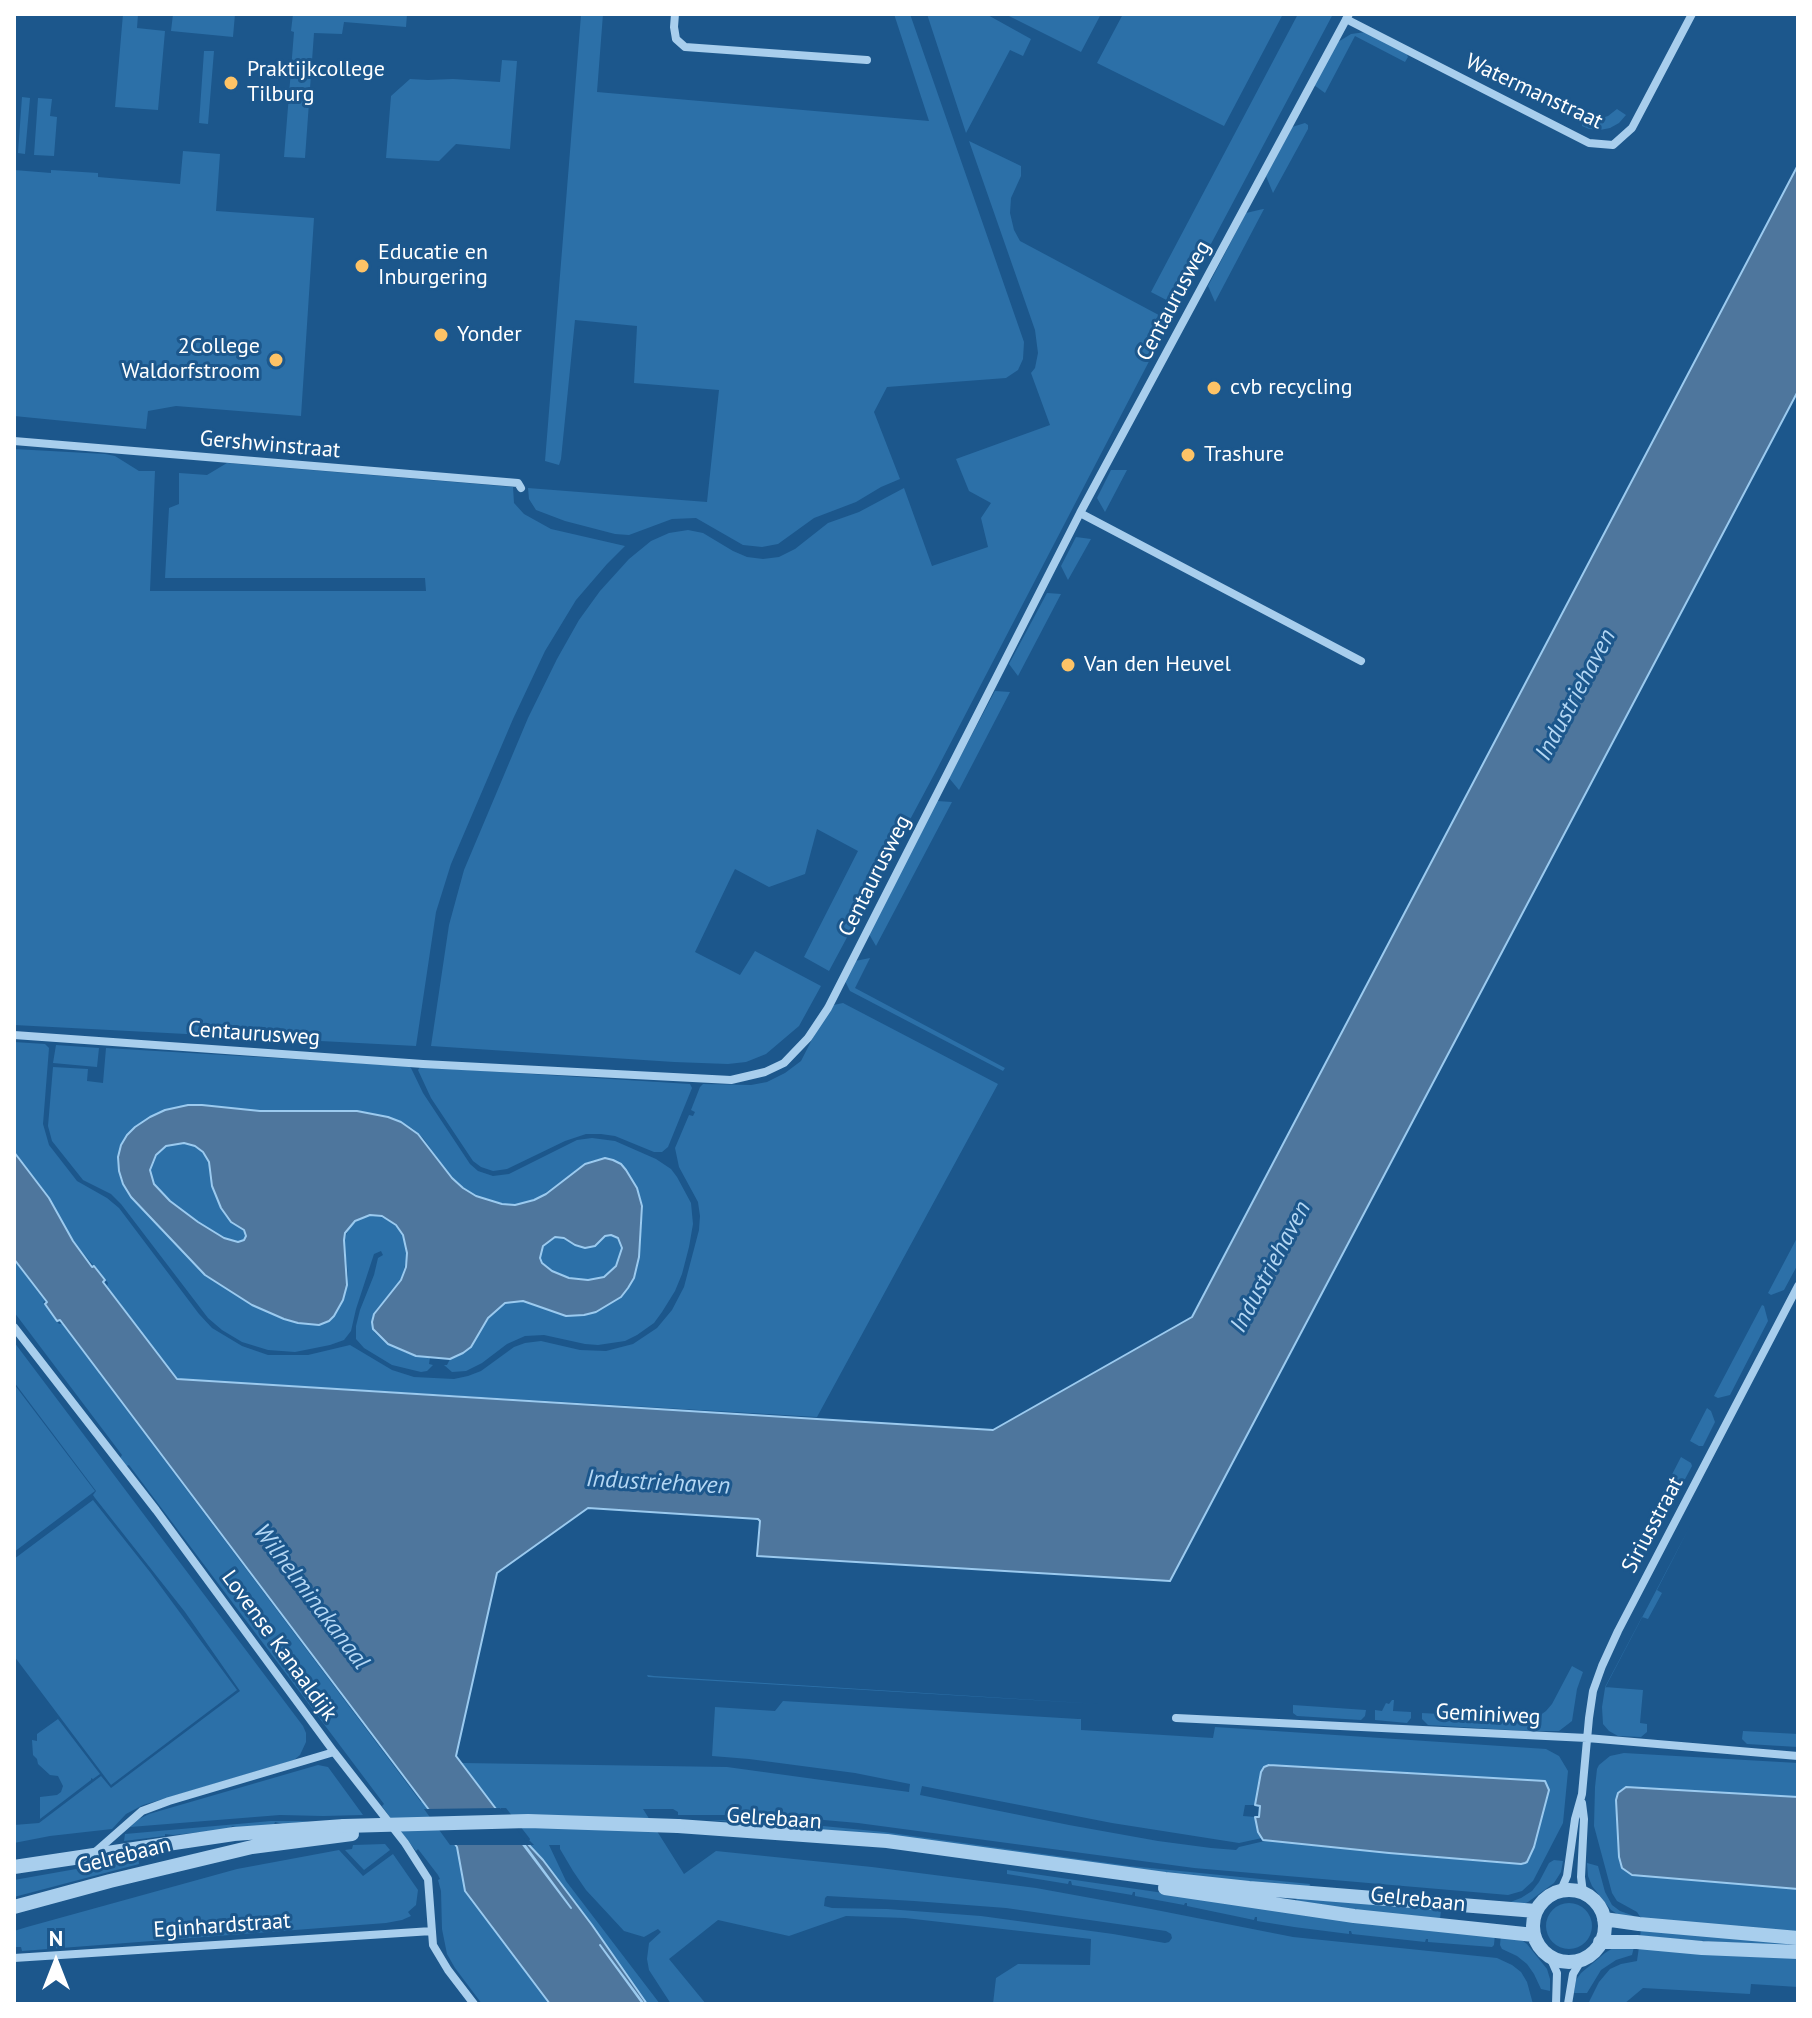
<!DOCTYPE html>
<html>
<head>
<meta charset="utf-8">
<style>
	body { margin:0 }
	#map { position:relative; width:1812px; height:2018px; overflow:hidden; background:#1c578c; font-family:"PT Sans",sans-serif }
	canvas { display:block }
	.frame { position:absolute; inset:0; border:16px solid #fff; pointer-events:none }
	.north { position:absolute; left:16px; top:1922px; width:80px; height:80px; -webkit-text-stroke:6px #1c578c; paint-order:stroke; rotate:0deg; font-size:22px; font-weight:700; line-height:32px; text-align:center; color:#fff }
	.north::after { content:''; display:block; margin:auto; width:28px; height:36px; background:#fff; clip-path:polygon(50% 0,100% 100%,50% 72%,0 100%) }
</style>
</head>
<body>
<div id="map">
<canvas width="1812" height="2018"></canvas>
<div class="frame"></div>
<div class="north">N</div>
</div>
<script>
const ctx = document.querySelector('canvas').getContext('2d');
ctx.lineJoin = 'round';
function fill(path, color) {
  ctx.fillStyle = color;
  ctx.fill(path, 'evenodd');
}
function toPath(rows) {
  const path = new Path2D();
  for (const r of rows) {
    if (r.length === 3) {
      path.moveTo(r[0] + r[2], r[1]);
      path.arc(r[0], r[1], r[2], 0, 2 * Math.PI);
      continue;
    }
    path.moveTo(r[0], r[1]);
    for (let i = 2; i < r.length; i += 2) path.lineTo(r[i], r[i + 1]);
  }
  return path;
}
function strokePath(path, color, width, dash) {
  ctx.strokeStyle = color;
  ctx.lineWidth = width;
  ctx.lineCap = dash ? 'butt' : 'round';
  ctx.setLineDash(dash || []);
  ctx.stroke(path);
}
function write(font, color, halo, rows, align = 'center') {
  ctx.font = font + ' "PT Sans",sans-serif';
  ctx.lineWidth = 6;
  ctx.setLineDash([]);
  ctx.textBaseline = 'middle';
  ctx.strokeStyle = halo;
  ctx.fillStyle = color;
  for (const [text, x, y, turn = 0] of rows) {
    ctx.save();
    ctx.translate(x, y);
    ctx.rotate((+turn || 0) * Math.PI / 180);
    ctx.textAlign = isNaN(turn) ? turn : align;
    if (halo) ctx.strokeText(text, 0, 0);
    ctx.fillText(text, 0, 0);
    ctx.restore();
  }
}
const green = toPath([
	[123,14,138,14,137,28,165,31,158,110,115,107],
	[173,14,235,14,233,37,171,31],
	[293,14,407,14,406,27,344,22,342,34,314,33,305,158,284,157,294,32,291,31],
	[572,14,603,14,597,92,929,121,894,14,910,14,1024,342,1023,359,1018,370,1006,378,887,387,874,412,900,479,881,487,856,502,814,518,778,544,762,547,743,545,696,518,672,519,629,535,615,534,565,521,536,510,529,499,528,488,707,502,719,390,634,383,637,326,575,320,561,459,559,465,545,461,581,15],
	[927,14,986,14,1031,39,1023,56,1010,50,966,133],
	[1005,14,1101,14,1081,52],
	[1123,14,1283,14,1224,126,1097,63],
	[1298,14,1333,14,1178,306,1151,292],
	[1366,32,1405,50,1408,57,1405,62,1355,36,1325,93,1314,85,1338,42,1351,34],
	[204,51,214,51,208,124,199,123],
	[502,60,517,61,510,149,456,144,439,161,386,158,391,96,410,79,428,80,453,79,500,82],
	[1550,96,1589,117,1599,119,1608,116,1617,109,1626,115,1619,123,1610,128,1600,130,1589,129,1582,126,1582,121,1547,103],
	[22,97,30,98,25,154,18,153],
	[38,98,52,99,50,116,57,117,54,156,34,155],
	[1305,123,1308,125,1308,129,1273,193,1266,176,1292,127],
	[969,141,1021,166,1021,176,1011,198,1010,213,1014,230,1020,241,1170,321,936,771,829,971,804,957,858,851,817,829,805,874,769,887,735,869,732,875,695,952,740,975,755,951,821,986,799,1026,766,1054,746,1062,728,1064,674,1062,431,1046,449,925,464,870,528,718,557,659,579,620,600,591,629,559,651,541,669,533,688,530,703,533,733,551,747,557,763,559,779,557,795,549,828,523,859,512,904,488,932,566,988,547,981,518,991,503,969,491,956,459,1050,425,1031,373,1035,368,1038,353,1035,330],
	[183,151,220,154,216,211,314,218,301,416,176,406,148,411,146,429,14,416,14,170,51,173,51,170,98,173,98,177,180,184],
	[1263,209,1264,209,1215,302,1208,286,1246,213],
	[14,449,105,454,115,456,139,471,155,471,150,591,426,591,425,578,165,578,169,508,179,504,179,473,207,475,227,463,513,487,514,503,524,514,551,529,625,546,607,564,576,600,545,651,513,719,451,864,436,912,416,1046,14,1025],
	[1111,470,1127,470,1105,512,1097,498],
	[1076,537,1091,539,1068,580,1061,566],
	[1047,593,1061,594,1018,676,1009,664],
	[995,691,1010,692,959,790,949,778],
	[937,801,952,802,876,946,869,934],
	[870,958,855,988,1005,1068,1003,1071,850,991,845,981,855,961],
	[843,1003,998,1084,817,1417,177,1379,107,1286,108,1283,73,1241,49,1197,14,1151,14,1042,45,1044,49,1048,43,1124,49,1145,77,1181,107,1198,119,1208,199,1314,212,1328,242,1346,268,1355,308,1355,350,1345,392,1370,414,1377,454,1379,468,1376,481,1371,514,1347,525,1343,541,1341,580,1350,606,1351,633,1344,657,1328,672,1310,684,1287,699,1230,700,1216,698,1202,679,1167,675,1148,689,1115,693,1116,695,1112,691,1110,700,1087,703,1084,751,1085,767,1082,785,1073,801,1061,829,1006],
	[56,1045,99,1048,97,1067,53,1063],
	[106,1048,408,1066,411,1068,423,1093,470,1164,478,1171,493,1176,509,1174,577,1140,592,1138,615,1141,656,1159,671,1169,677,1177,691,1203,693,1224,689,1247,682,1274,675,1291,662,1312,654,1323,637,1335,625,1341,598,1345,585,1344,544,1335,525,1336,507,1344,482,1363,466,1371,452,1372,444,1365,447,1365,450,1359,459,1356,473,1343,488,1318,505,1303,523,1301,560,1314,578,1316,596,1312,616,1300,628,1289,634,1278,639,1257,643,1206,637,1188,621,1164,613,1160,605,1158,591,1161,580,1167,540,1197,521,1204,502,1204,476,1196,459,1185,449,1174,423,1138,413,1129,401,1122,371,1113,330,1110,260,1111,195,1105,150,1117,135,1127,124,1140,118,1157,120,1175,131,1197,205,1275,265,1311,297,1323,319,1325,326,1322,343,1300,346,1290,348,1275,344,1240,350,1226,362,1217,370,1215,386,1218,393,1222,403,1235,407,1253,406,1262,401,1280,376,1310,372,1318,374,1332,385,1342,404,1352,416,1356,430,1357,429,1364,433,1365,427,1371,421,1372,392,1365,364,1348,356,1339,356,1326,360,1310,374,1275,378,1258,383,1255,381,1251,374,1254,356,1309,351,1331,344,1340,330,1345,295,1352,268,1350,242,1342,222,1330,208,1318,121,1204,111,1194,83,1180,52,1141,48,1126,53,1067,88,1069,87,1081,103,1083],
	[420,1067,690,1084,692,1088,668,1147,662,1152,654,1152,615,1136,601,1134,586,1134,565,1141,507,1169,493,1171,481,1167,473,1161,431,1098,418,1070],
	[184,1143,195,1146,203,1152,209,1162,212,1186,221,1208,231,1222,244,1230,246,1236,244,1240,238,1242,224,1238,198,1222,170,1201,154,1184,150,1170,156,1155,166,1146],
	[611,1235,618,1238,622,1246,617,1264,604,1277,588,1280,569,1278,554,1272,542,1263,540,1258,543,1246,556,1237,564,1238,585,1248,594,1246,605,1236],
	[1798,1236,1798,1264,1784,1290,1771,1295,1768,1293],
	[14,1260,45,1301,43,1302,59,1324,62,1324,421,1802,422,1801,457,1847,465,1891,550,2004,482,2004,455,1968,447,1954,442,1929,441,1891,438,1880,440,1879,438,1875,418,1849,416,1851,392,1820,382,1806,384,1804,129,1465,126,1466,120,1458,122,1455,14,1312],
	[1762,1305,1764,1306,1768,1321,1730,1395,1718,1398,1714,1396],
	[14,1342,303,1726,306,1733,306,1742,300,1755,294,1760,143,1805,126,1814,112,1829,50,1836,14,1843,14,1825,39,1823,101,1776,111,1788,240,1691,185,1612,95,1498,93,1495,96,1491,14,1382],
	[14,1384,95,1491,14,1552],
	[1707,1408,1711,1411,1715,1422,1703,1446,1699,1446,1690,1441],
	[1681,1457,1691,1463,1692,1466,1658,1530,1655,1531,1646,1525],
	[93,1500,150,1572,237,1690,111,1785,14,1656,14,1559],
	[1690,1526,1657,1590,1662,1593,1648,1619,1642,1617,1605,1687,1643,1690,1640,1723,1647,1724,1647,1732,1641,1737,1618,1736,1609,1731,1603,1724,1602,1707,1605,1688],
	[1572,1666,1583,1672,1577,1689,1572,1721,1559,1731,1526,1731,1428,1725,1422,1719,1422,1713,1524,1719,1539,1716,1546,1711,1552,1704],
	[647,1675,654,1676,1099,1704,648,1677],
	[1392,1700,1394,1700,1393,1711,1411,1712,1411,1718,1407,1723,1375,1720,1375,1710,1382,1711,1386,1703,1389,1704],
	[783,1701,1078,1719,1081,1719,1081,1730,1213,1738,1215,1727,1546,1749,1559,1756,1568,1771,1563,1823,1533,1881,1522,1891,1508,1895,1194,1868,858,1823,767,1815,678,1815,678,1812,673,1809,643,1809,684,1874,716,1851,872,1867,1036,1888,1151,1909,1293,1937,1497,1958,1512,1965,1521,1972,1527,1982,1533,2004,993,2004,996,1978,1018,1964,1090,1965,1091,1939,905,1918,846,1916,789,1936,718,1920,669,1959,706,2004,671,2004,649,1970,647,1959,649,1943,661,1932,658,1929,644,1937,624,1931,586,1890,573,1871,560,1849,560,1845,549,1845,566,1881,660,2004,647,2004,592,1925,543,1860,528,1844,530,1839,527,1835,506,1808,501,1808,499,1813,462,1763,727,1767,909,1792,910,1784,855,1773,749,1759,712,1756,715,1707,775,1711],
	[1261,1772,1546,1782,1534,1847,1527,1862,1520,1864,1269,1840,1239,1847,1236,1850,1211,1848,1158,1841,1069,1825,920,1795,922,1786,927,1787,1112,1823,1239,1843,1262,1838,1258,1832,1255,1817,1243,1816,1245,1805,1255,1805],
	[827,1896,914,1901,1006,1908,1166,1931,1171,1934,1172,1938,1169,1942,1165,1943,1113,1934,981,1916,887,1909,832,1908,824,1906,825,1898],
	[1293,1705,1366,1710,1365,1716,1361,1720,1297,1716,1293,1713],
	[58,1719,100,1774,93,1779,91,1778,91,1780,40,1819,40,1797,57,1795,61,1792,63,1786,58,1776,50,1775,38,1764,37,1759,33,1755,32,1740,37,1741,37,1734],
	[1743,1731,1798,1734,1798,1747,1747,1744,1742,1739],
	[1624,1753,1798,1763,1798,1797,1628,1787,1623,1789,1616,1800,1619,1861,1622,1868,1628,1872,1798,1889,1798,1934,1642,1920,1637,1912,1617,1901,1612,1893,1594,1826,1595,1787,1597,1769,1599,1765,1610,1756],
	[318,1765,328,1767,363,1815,323,1816,280,1815,130,1827,139,1819,149,1814],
	[710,1820,772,1821,884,1832,1130,1866,1310,1884,1309,1888,1162,1874,821,1830],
	[271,1821,309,1821,283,1824,275,1822,274,1825,239,1828,232,1826,230,1829,173,1835,165,1834,165,1836,124,1841,125,1834],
	[385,1844,390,1850,364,1870,345,1850,352,1849,353,1845],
	[339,1850,363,1876,393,1854,418,1890,416,1905,408,1912,411,1916,402,1920,386,1923,22,1951,21,1947,14,1947,14,1931,27,1927,237,1869],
	[138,1858,139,1864,14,1897,14,1880],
	[1554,1860,1563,1861,1561,1872,1554,1883,1528,1902,1519,1906,1505,1904,1521,1898,1532,1891,1539,1882,1549,1863],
	[1587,1863,1598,1866,1605,1892,1612,1905,1620,1911,1634,1916,1622,1917,1611,1910,1592,1886,1588,1876],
	[1007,1870,1320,1916,1495,1934,1494,1945,1492,1947,1428,1942,1428,1939,1426,1939,1425,1942,1352,1934,1351,1931,1349,1931,1349,1934,1294,1927,1257,1921,1257,1917,1255,1917,1254,1920,1187,1906,1187,1903,1185,1903,1184,1905,1135,1896,1135,1892,1133,1892,1132,1895,1072,1885,1071,1881,1069,1881,1068,1884,1007,1874],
	[1297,1898,1441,1910,1440,1920,1405,1917,1296,1901],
	[1569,1926,23],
	[1641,1929,1789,1943,1787,1946,1640,1937],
	[1501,1934,1523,1941,1527,1944,1547,1969,1550,1979,1550,1991,1541,1989,1534,1974,1527,1964,1517,1956,1502,1949,1500,1945],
	[1634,1947,1632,1955,1616,1960,1601,1970,1587,1993,1574,1993,1576,1980,1581,1973,1605,1953,1613,1948],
	[1639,1947,1798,1957,1798,1987,1751,1984,1750,1994,1643,1988,1624,2004,1588,2004,1599,1982,1610,1969,1621,1964,1637,1961]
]);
const water = toPath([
	[1798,165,1798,391,1170,1581,757,1556,760,1521,758,1519,588,1508,497,1573,456,1756,571,1908,524,1844,528,1844,543,1860,592,1925,647,2004,644,2004,600,1945,643,2004,550,2004,465,1891,457,1847,60,1320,57,1321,45,1304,47,1302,14,1259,14,1152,49,1198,73,1241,92,1267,94,1266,105,1280,103,1282,177,1379,993,1430,1192,1317,1798,165],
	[188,1105,202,1105,260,1111,357,1111,388,1117,401,1122,418,1134,452,1178,463,1188,476,1196,502,1204,515,1205,534,1200,546,1194,585,1164,605,1158,613,1160,621,1164,626,1170,637,1188,642,1206,639,1257,634,1278,628,1288,621,1297,596,1312,584,1315,566,1316,523,1301,505,1303,488,1318,471,1347,463,1353,450,1359,416,1356,388,1344,373,1329,372,1322,374,1314,401,1280,406,1267,407,1253,403,1235,396,1225,382,1216,370,1215,355,1221,345,1233,344,1240,347,1285,343,1300,334,1316,329,1321,319,1325,298,1323,284,1319,252,1305,205,1275,131,1197,123,1184,119,1171,118,1157,121,1145,127,1135,135,1127,150,1117,165,1110,188,1105],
	[184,1143,195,1146,203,1152,209,1162,212,1186,221,1208,231,1222,244,1230,246,1236,244,1240,238,1242,224,1238,198,1222,170,1201,154,1184,150,1170,156,1155,166,1146,184,1143],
	[611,1235,618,1238,622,1248,616,1266,604,1277,588,1280,569,1278,552,1271,542,1263,540,1258,543,1246,555,1237,564,1238,575,1245,585,1248,595,1246,605,1236,611,1235],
	[1269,1765,1545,1781,1549,1790,1534,1847,1527,1862,1525,1863,1521,1864,1389,1853,1263,1840,1258,1832,1255,1817,1259,1817,1260,1806,1255,1805,1261,1772,1264,1767,1269,1765],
	[1626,1787,1798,1797,1798,1889,1632,1875,1622,1868,1619,1857,1616,1800,1618,1793,1626,1787]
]);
const pier = toPath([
	[500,1808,525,1840,530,1841,534,1845,450,1845,424,1809]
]);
const minor = toPath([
	[675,14,674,27,676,39,685,47,867,60],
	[1346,19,1589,143,1613,145,1632,128,1692,14],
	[14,441,518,483,521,488],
	[1080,513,1361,661],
	[14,1035,423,1064,731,1080,765,1072,784,1063,808,1038,828,1008,1080,513,1349,14],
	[14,1327,156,1510,334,1752,405,1843,428,1879,433,1945,448,1970,474,2004],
	[1176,1718,1587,1738,1798,1756],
	[1582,1803,1584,1819,1581,1877,1583,1893],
	[93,1854,142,1811,169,1801,334,1752],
	[1561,1890,1567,1876,1575,1819,1582,1794,1589,1718,1593,1691,1602,1666,1618,1631,1798,1286],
	[1549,1955,1557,1973,1556,2004],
	[14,1958,432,1931],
	[1568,2004,1573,1974,1582,1959]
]);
const tertiary = toPath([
	[678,1826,887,1841,1165,1879,1249,1888,1536,1911],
	[14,1867,234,1834,344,1826],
	[1165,1888,1354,1916,1534,1935],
	[1569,1926,36],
	[14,1907,110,1881,252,1847,352,1834],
	[1604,1919,1639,1924,1798,1938],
	[1600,1942,1637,1942,1702,1948,1798,1952]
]);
const tertiaryBridge = toPath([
	[344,1826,528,1821,678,1826]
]);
const markers = [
	[231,83,8,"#fec366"],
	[362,266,8,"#fec366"],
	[441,335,8,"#fec366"],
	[276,360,8,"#fec366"],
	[1214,388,8,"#fec366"],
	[1188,455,8,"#fec366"],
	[1068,665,8,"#fec366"]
];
const poiNames = [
	["Praktijkcollege",247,70],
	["Tilburg",247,95],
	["Educatie en",378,253],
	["Inburgering",378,278],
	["Yonder",457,335],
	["2College",260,347,"right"],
	["Waldorfstroom",260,372,"right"],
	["cvb recycling",1230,388],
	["Trashure",1204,455],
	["Van den Heuvel",1084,665]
];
const streetNames = [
	["Watermanstraat",1534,92,25],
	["Centaurusweg",1174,301,-62],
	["Gershwinstraat",270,445,5],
	["Centaurusweg",875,876,-63],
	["Centaurusweg",254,1034,4],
	["Siriusstraat",1653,1525,-62],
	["Lovense Kanaaldijk",279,1646,54],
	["Geminiweg",1488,1715,3],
	["Gelrebaan",774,1819,4],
	["Gelrebaan",124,1856,-14],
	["Gelrebaan",1418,1900,6],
	["Eginhardstraat",222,1926,-4]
];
const waterNames = [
	["Industriehaven",1576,695,-62],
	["Industriehaven",1271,1267,-62],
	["Industriehaven",658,1483,3],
	["Wilhelminakanaal",311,1597,53]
];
fill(green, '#2c70a8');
fill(water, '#4e769d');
strokePath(water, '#9bcaef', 2);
fill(pier, '#1c578c');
strokePath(minor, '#a8ceed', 8);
strokePath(tertiary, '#a8ceed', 14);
strokePath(tertiaryBridge, '#a8ceed', 14);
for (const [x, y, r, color] of markers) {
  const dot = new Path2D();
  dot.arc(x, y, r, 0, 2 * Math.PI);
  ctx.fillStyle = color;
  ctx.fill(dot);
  strokePath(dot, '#1c578c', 3);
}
write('22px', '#fff', '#1c578c', poiNames, 'left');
write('22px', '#fff', '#1c578c', streetNames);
write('italic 24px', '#b4d7f4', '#1c578c', waterNames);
</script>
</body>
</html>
